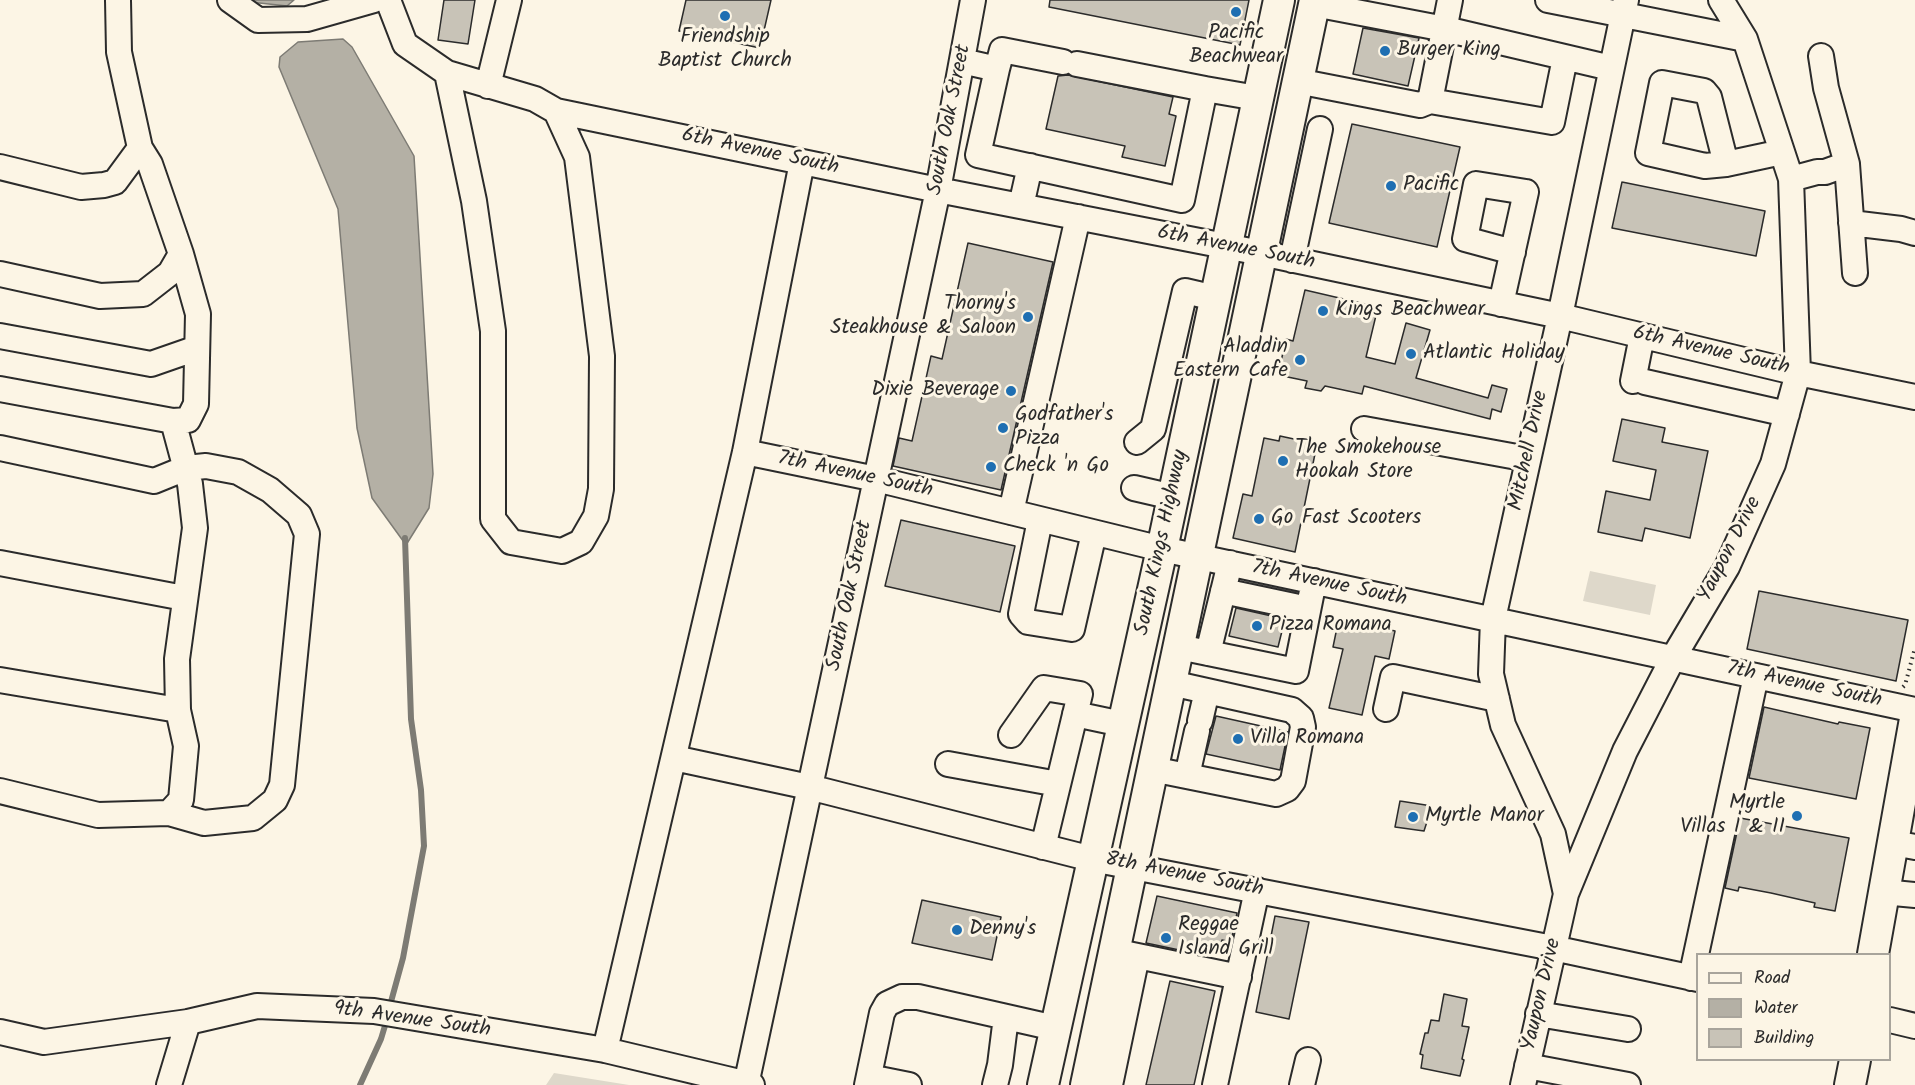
<!DOCTYPE html>
<html>
<head>
<meta charset="utf-8">
<style>
	body { margin:0 }
	#map { position:relative; width:1915px; height:1085px; overflow:hidden; background:#fcf5e5; font-family:Kalam,sans-serif }
	canvas { display:block }
	.legend { position:absolute; left:1696px; top:953px; width:195px; height:108px; box-sizing:border-box; background:#fcf5e5; border:2px solid #a8a49b; margin:0; padding:8px 10px; list-style:none; font-size:18px; color:#2b2b2b }
	.legend li { display:flex; align-items:center; gap:12px; height:30px }
	.legend b { width:30px; border:2px solid #a8a49b }
</style>
</head>
<body>
<div id="map">
<canvas width="1915" height="1085"></canvas>
<ul class="legend">
<li><b style="height:8px;background:#fcf5e5"></b>Road</li>
<li><b style="height:16px;background:#b4b0a5"></b>Water</li>
<li><b style="height:16px;background:#c8c3b7"></b>Building</li>
</ul>
</div>
<script>
const ctx = document.querySelector('canvas').getContext('2d');
ctx.lineJoin = 'round';
function fill(path, color) {
  ctx.fillStyle = color;
  ctx.fill(path, 'evenodd');
}
function toPath(rows) {
  const path = new Path2D();
  for (const r of rows) {
    path.moveTo(r[0], r[1]);
    for (let i = 2; i < r.length; i += 2) path.lineTo(r[i], r[i + 1]);
  }
  return path;
}
function strokePath(path, color, width, dash) {
  ctx.strokeStyle = color;
  ctx.lineWidth = width;
  ctx.lineCap = dash ? 'butt' : 'round';
  ctx.setLineDash(dash || []);
  ctx.stroke(path);
}
function write(font, color, halo, rows, align = 'center') {
  ctx.font = font + ' Kalam,sans-serif';
  ctx.lineWidth = 6;
  ctx.setLineDash([]);
  ctx.textBaseline = 'middle';
  ctx.strokeStyle = halo;
  ctx.fillStyle = color;
  for (const [text, x, y, turn = 0] of rows) {
    ctx.save();
    ctx.translate(x, y);
    ctx.rotate((+turn || 0) * Math.PI / 180);
    ctx.textAlign = isNaN(turn) ? turn : align;
    if (halo) ctx.strokeText(text, 0, 0);
    ctx.fillText(text, 0, 0);
    ctx.restore();
  }
}
const green = toPath([
	[1590,571,1656,585,1650,615,1583,601],
	[554,1073,629,1085,546,1085]
]);
const water = toPath([
	[249,0,294,0,287,6,250,2,249,0],
	[343,39,352,47,414,156,433,474,429,508,406,545,372,498,357,428,338,209,279,67,280,57,298,42,343,39]
]);
const stream = toPath([
	[389,1009,403,958,424,846,421,790,411,719,405,538],
	[360,1085,381,1039,387,1019]
]);
const building = toPath([
	[444,0,475,0,468,44,438,40,444,0],
	[686,0,771,0,760,48,679,31,686,0],
	[1050,0,1249,0,1240,45,1049,7,1050,0],
	[1363,28,1419,38,1408,86,1353,74,1363,28],
	[1068,75,1173,97,1169,114,1176,116,1165,166,1122,157,1125,146,1046,129,1058,76,1068,75],
	[1352,124,1460,147,1437,247,1329,223,1352,124],
	[1622,182,1765,211,1756,256,1612,228,1622,182],
	[968,243,1053,262,1001,490,893,466,899,438,912,441,931,356,942,359,968,243],
	[1305,290,1378,307,1366,357,1395,364,1406,323,1430,330,1416,378,1488,398,1492,385,1507,389,1501,412,1492,409,1490,419,1364,386,1362,394,1325,386,1321,391,1305,388,1307,381,1278,375,1286,339,1293,341,1305,290],
	[1622,419,1665,428,1662,442,1708,451,1690,538,1645,528,1642,541,1598,532,1606,491,1650,500,1656,470,1613,461,1622,419],
	[1280,436,1317,444,1295,552,1233,538,1243,494,1252,496,1264,438,1279,441,1280,436],
	[901,520,1015,546,1000,612,885,586,901,520],
	[1759,591,1908,620,1896,681,1747,649,1759,591],
	[1236,608,1285,619,1278,647,1229,636,1236,608],
	[1339,618,1395,631,1389,659,1375,656,1362,715,1329,708,1343,649,1333,647,1339,618],
	[1764,707,1838,724,1839,722,1870,728,1856,799,1749,778,1764,707],
	[1216,716,1288,732,1280,770,1206,754,1216,716],
	[1400,801,1432,806,1424,831,1395,827,1400,801],
	[1740,818,1849,838,1835,911,1814,907,1815,903,1771,893,1739,887,1738,891,1725,888,1740,818],
	[1157,896,1237,913,1231,942,1222,940,1219,954,1205,950,1203,955,1146,943,1157,896],
	[922,900,1001,917,992,960,912,943,922,900],
	[1275,916,1309,922,1289,1019,1256,1012,1275,916],
	[1170,981,1215,991,1194,1085,1146,1085,1170,981],
	[1444,994,1467,999,1462,1026,1469,1027,1462,1059,1464,1060,1460,1076,1421,1068,1423,1055,1420,1054,1425,1033,1428,1033,1431,1020,1439,1021,1444,994]
]);
const path = toPath([
	[1903,687,1905,685,1915,648]
]);
const minor = toPath([
	[230,0,258,20,307,19,374,0],
	[388,0,405,44,447,73,535,99,556,111,577,157,602,356,601,489,596,516,581,542,562,551,511,542,493,519,493,331,474,201,447,73],
	[1548,0,1745,39],
	[1314,4,1445,29,1611,68],
	[1821,56,1826,88,1847,164,1855,273],
	[962,61,997,69,978,155,1182,200,1205,89,1257,98],
	[1077,64,1205,89],
	[997,69,1002,50,1063,62],
	[1297,81,1420,105,1430,101,1552,122,1565,58],
	[488,86,509,0],
	[1430,101,1450,0],
	[556,111,938,190,1261,253,1560,316,1798,373,1915,397],
	[1726,164,1709,97,1704,91,1662,83,1648,153,1705,166,1726,164,1782,152],
	[0,167,81,187,104,185,115,182,140,148],
	[1791,179,1817,172,1825,172,1847,164],
	[1021,206,1030,166],
	[1851,223,1901,229,1915,233],
	[1292,260,1320,129],
	[0,274,100,296,143,294,170,273,181,254],
	[1501,304,1526,192,1476,184,1465,239,1513,252],
	[0,336,151,364,197,348],
	[1633,381,1642,336],
	[1645,382,1787,414],
	[0,389,173,421],
	[1364,429,1528,459],
	[1137,442,1153,429,1185,291,1215,298],
	[0,448,154,481,186,468,206,466,238,472,270,490,299,515,307,534,282,785,275,800,253,818,204,823,169,813],
	[745,452,876,479,1162,549,1915,710],
	[1134,488,1173,497],
	[1011,512,1078,217],
	[1040,520,1021,614,1028,622,1072,629,1094,533],
	[0,563,184,598],
	[1223,591,1308,609],
	[1179,647,1296,671,1314,581],
	[1208,653,1230,563],
	[0,680,178,710],
	[1386,709,1393,677,1497,699],
	[1075,714,1122,724],
	[1200,721,1207,691],
	[1011,735,1044,688,1080,694,1043,847],
	[674,758,809,787,1092,859,1553,948,1698,979],
	[948,764,1058,784],
	[1152,769,1276,794,1287,789,1293,781,1303,727,1301,718,1292,710,1171,683],
	[1187,776,1197,731],
	[0,791,98,815,169,813,181,800,186,746,178,710,177,659,195,528,190,484,173,421,188,420,196,404,198,314,181,254,150,164,140,148,119,52,118,0],
	[1893,843,1915,847],
	[1883,892,1915,895],
	[1566,894,1553,834,1503,725,1491,674,1493,619,1560,316,1626,0],
	[1123,953,1239,977],
	[1691,978,1756,676],
	[1538,1014,1628,1029],
	[1890,1020,1915,1026],
	[0,1032,44,1042,188,1022,257,1006,374,1011,605,1050,752,1085],
	[605,1050,745,452,802,162],
	[1527,1066,1628,1085],
	[869,1077,909,1085],
	[169,1085,188,1022],
	[746,1085,938,190,973,0],
	[867,1085,882,1013,887,1004,902,997,918,997,1055,1028],
	[995,1085,1000,1065,1006,1017],
	[1110,1085,1137,956],
	[1215,1085,1257,890],
	[1302,1085,1308,1060],
	[1523,1085,1566,894,1625,751,1673,658,1727,567,1773,464,1798,373,1791,179,1745,39,1721,0]
]);
const major = toPath([
	[1873,954,1915,719],
	[1043,1085,1162,549,1279,0],
	[1086,1085,1315,0],
	[1850,1085,1855,1060]
]);
const markers = [
	[1236,12,6,"#1f6fb2"],
	[725,16,6,"#1f6fb2"],
	[1385,51,6,"#1f6fb2"],
	[1391,186,6,"#1f6fb2"],
	[1323,311,6,"#1f6fb2"],
	[1028,317,6,"#1f6fb2"],
	[1411,354,6,"#1f6fb2"],
	[1300,360,6,"#1f6fb2"],
	[1011,391,6,"#1f6fb2"],
	[1003,428,6,"#1f6fb2"],
	[1283,461,6,"#1f6fb2"],
	[991,467,6,"#1f6fb2"],
	[1259,519,6,"#1f6fb2"],
	[1257,626,6,"#1f6fb2"],
	[1238,739,6,"#1f6fb2"],
	[1797,816,6,"#1f6fb2"],
	[1413,817,6,"#1f6fb2"],
	[957,930,6,"#1f6fb2"],
	[1166,938,6,"#1f6fb2"]
];
const poiNames = [
	["Pacific",1236,34,"center"],
	["Beachwear",1236,58,"center"],
	["Friendship",725,38,"center"],
	["Baptist Church",725,62,"center"],
	["Burger King",1397,51],
	["Pacific",1403,186],
	["Thorny's",1016,305,"right"],
	["Steakhouse & Saloon",1016,329,"right"],
	["Kings Beachwear",1335,311],
	["Aladdin",1288,348,"right"],
	["Eastern Cafe",1288,372,"right"],
	["Atlantic Holiday",1423,354],
	["Dixie Beverage",999,391,"right"],
	["Godfather's",1015,416],
	["Pizza",1015,440],
	["The Smokehouse",1295,449],
	["Hookah Store",1295,473],
	["Check 'n Go",1003,467],
	["Go Fast Scooters",1271,519],
	["Pizza Romana",1269,626],
	["Villa Romana",1250,739],
	["Myrtle",1785,804,"right"],
	["Villas I & II",1785,828,"right"],
	["Myrtle Manor",1425,817],
	["Reggae",1178,926],
	["Island Grill",1178,950],
	["Denny's",969,930]
];
const streetNames = [
	["South Oak Street",951,120,-79],
	["6th Avenue South",760,153,12],
	["6th Avenue South",1236,249,11],
	["6th Avenue South",1711,352,13],
	["Mitchell Drive",1530,451,-78],
	["7th Avenue South",855,476,12],
	["South Kings Highway",1163,543,-78],
	["Yaupon Drive",1731,550,-63],
	["7th Avenue South",1329,585,12],
	["South Oak Street",851,596,-78],
	["7th Avenue South",1804,686,12],
	["8th Avenue South",1184,876,11],
	["Yaupon Drive",1543,995,-77],
	["9th Avenue South",412,1021,8]
];
fill(green, '#ded8ca');
fill(water, '#b4b0a5');
strokePath(water, '#7d7b74', 1.5);
strokePath(stream, '#7d7b74', 6);
fill(building, '#c8c3b7');
strokePath(building, '#2b2b2b', 1.5);
strokePath(minor, '#2b2b2b', 28);
strokePath(major, '#2b2b2b', 34);
strokePath(path, '#2b2b2b', 4, [1.5, 4.5]);
strokePath(minor, '#fcf5e5', 24);
strokePath(major, '#fcf5e5', 30);
for (const [x, y, r, color] of markers) {
  const dot = new Path2D();
  dot.arc(x, y, r, 0, 2 * Math.PI);
  ctx.fillStyle = color;
  ctx.fill(dot);
  strokePath(dot, '#fcf5e5', 2);
}
write('21px', '#2b2b2b', '#fcf5e5', poiNames, 'left');
write('21px', '#2b2b2b', '#fcf5e5', streetNames);
</script>
</body>
</html>
